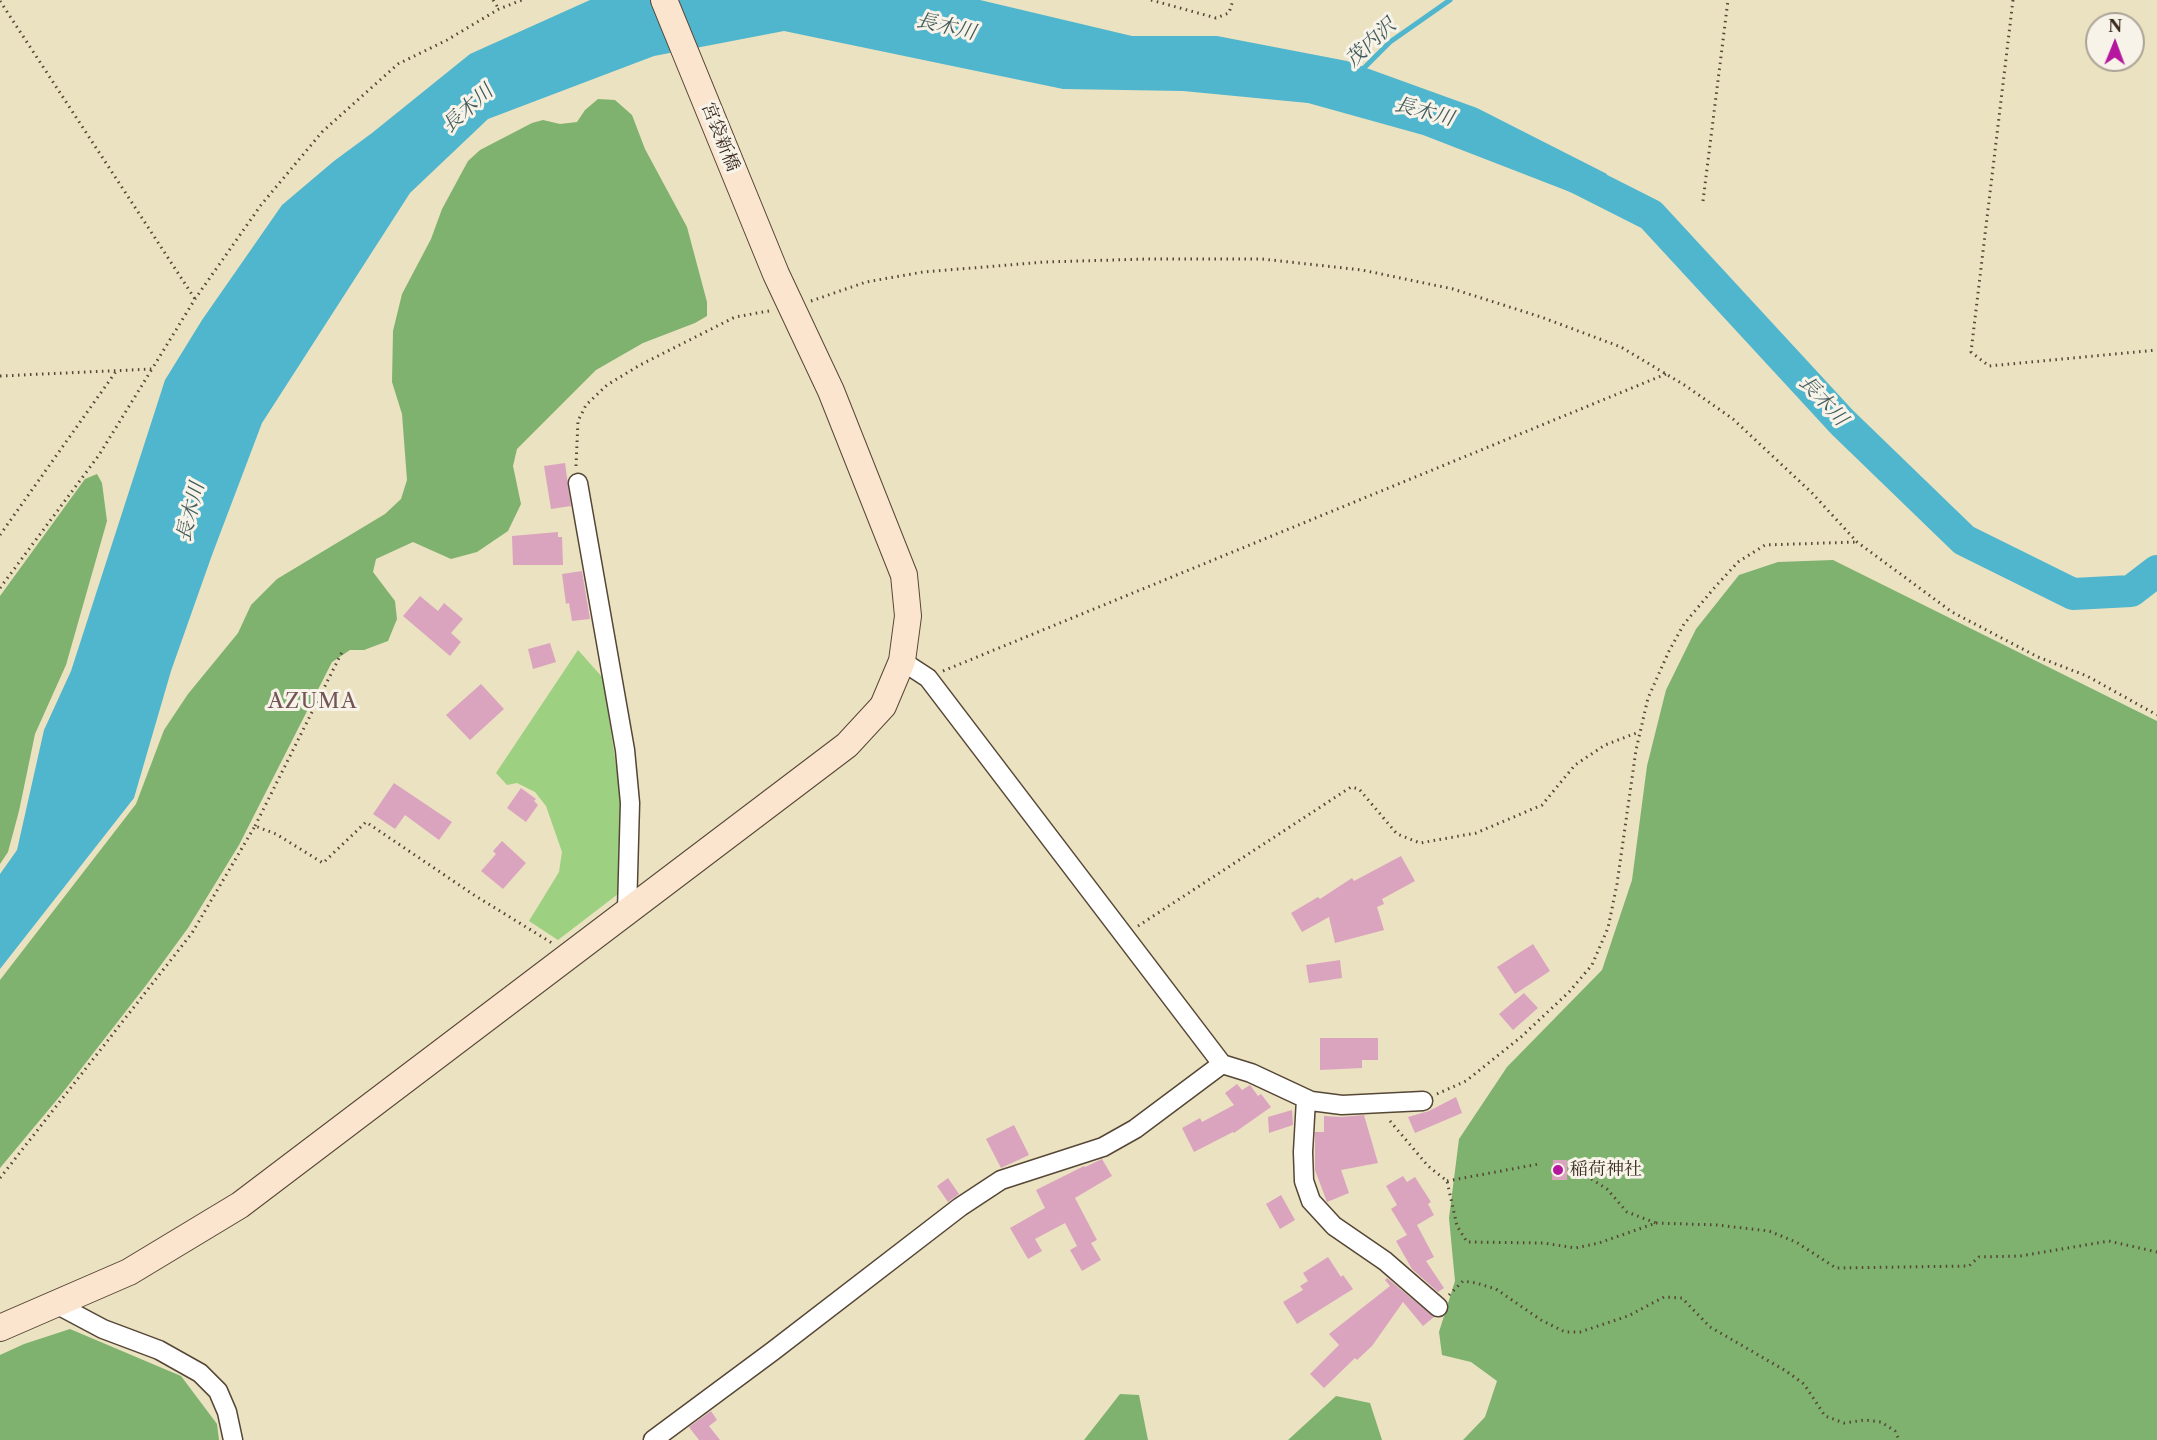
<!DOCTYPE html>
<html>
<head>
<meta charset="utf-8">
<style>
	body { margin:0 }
	#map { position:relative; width:2157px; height:1440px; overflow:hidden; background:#ebe2c1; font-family:"Libre Caslon Text",serif }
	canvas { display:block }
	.north { position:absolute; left:2085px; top:12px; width:60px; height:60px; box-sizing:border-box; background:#f7f3e8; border:2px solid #aca397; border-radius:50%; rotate:1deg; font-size:16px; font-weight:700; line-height:24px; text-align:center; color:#3b2a1e }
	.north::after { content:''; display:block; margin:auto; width:21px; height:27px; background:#b5179e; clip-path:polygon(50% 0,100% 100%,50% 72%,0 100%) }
</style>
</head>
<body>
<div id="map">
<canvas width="2157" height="1440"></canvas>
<div class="north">N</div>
</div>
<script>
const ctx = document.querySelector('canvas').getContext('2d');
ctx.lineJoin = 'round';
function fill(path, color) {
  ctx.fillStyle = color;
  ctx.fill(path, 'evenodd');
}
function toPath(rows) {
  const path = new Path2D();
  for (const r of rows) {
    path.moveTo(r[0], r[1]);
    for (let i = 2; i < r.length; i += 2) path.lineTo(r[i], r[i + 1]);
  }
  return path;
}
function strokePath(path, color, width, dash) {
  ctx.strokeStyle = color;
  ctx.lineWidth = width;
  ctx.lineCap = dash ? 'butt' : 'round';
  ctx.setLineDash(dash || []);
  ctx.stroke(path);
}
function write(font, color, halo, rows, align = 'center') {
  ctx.font = font + ' "Libre Caslon Text","Noto Serif JP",serif';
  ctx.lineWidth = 6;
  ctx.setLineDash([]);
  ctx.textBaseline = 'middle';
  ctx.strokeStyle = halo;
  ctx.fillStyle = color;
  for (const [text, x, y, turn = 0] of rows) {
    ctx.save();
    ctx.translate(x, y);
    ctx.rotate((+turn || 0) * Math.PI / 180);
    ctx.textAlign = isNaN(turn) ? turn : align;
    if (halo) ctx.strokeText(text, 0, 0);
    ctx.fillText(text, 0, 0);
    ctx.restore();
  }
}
const green = toPath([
	[578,650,603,678,622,805,618,894,558,940,529,921,559,872,562,852,546,806,535,792,517,783,507,785,496,773]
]);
const forest = toPath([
	[598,99,615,100,632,115,645,149,687,227,707,302,707,316,695,323,643,343,596,370,517,449,513,466,521,504,508,531,477,552,451,559,413,542,376,559,373,572,395,601,397,619,388,641,364,650,350,650,332,662,239,845,188,928,147,984,60,1096,0,1168,0,980,136,804,164,730,188,694,238,633,251,605,277,579,385,514,401,499,407,480,402,414,392,382,393,331,402,294,431,239,442,209,468,161,480,150,532,123,543,120,560,124,577,122,585,110],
	[97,474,102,483,107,521,66,665,35,734,19,811,8,852,0,864,0,596,85,479],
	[1833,560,2157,721,2157,1440,1463,1440,1485,1417,1497,1381,1471,1362,1442,1355,1439,1332,1455,1281,1449,1218,1459,1139,1507,1067,1602,970,1632,880,1647,766,1666,690,1696,629,1739,575,1778,562],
	[70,1329,181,1376,217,1424,219,1440,0,1440,0,1355,24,1344],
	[1120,1394,1139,1395,1148,1440,1084,1440],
	[1336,1396,1370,1403,1382,1440,1288,1440]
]);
const water = toPath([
	[590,0,980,0,1132,36,1217,36,1347,61,1477,108,1607,174,1596,202,1423,135,1308,103,1183,91,1063,89,784,31,654,56,488,119,410,193,262,423,212,555,171,671,134,798,0,969,0,874,17,850,44,730,71,671,165,380,202,320,282,205,334,161,372,133,470,54]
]);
const stream = toPath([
	[1360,72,1390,42,1450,0]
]);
const river = toPath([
	[1564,171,1651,215,1842,422,1964,540,2073,594,2131,591,2157,571]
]);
const building = toPath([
	[565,463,571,506,551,509,544,466],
	[558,532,558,537,562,537,563,565,513,565,512,536],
	[582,571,590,619,572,621,569,603,566,604,562,574],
	[420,596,438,611,444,603,463,619,451,633,461,642,450,656,403,616],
	[550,643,556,662,533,669,528,649],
	[481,684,504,709,470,740,446,715],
	[394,783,452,822,439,840,405,815,395,829,373,814],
	[521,788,536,799,534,801,538,805,526,822,507,808],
	[502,841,526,863,503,889,481,871,496,854,493,851],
	[1401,856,1415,881,1382,899,1384,904,1377,907,1384,930,1335,943,1329,917,1302,932,1291,913,1318,897,1320,899,1352,878,1354,881],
	[1533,944,1550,971,1515,994,1497,967],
	[1340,960,1342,978,1309,983,1306,965],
	[1524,993,1538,1008,1513,1030,1499,1014],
	[1320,1038,1378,1038,1378,1060,1362,1060,1362,1068,1320,1070],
	[1237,1084,1242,1090,1250,1085,1258,1096,1261,1094,1271,1107,1234,1133,1233,1132,1194,1152,1182,1128,1200,1118,1202,1122,1234,1105,1225,1093],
	[1456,1097,1462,1113,1415,1133,1408,1117,1429,1111],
	[1292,1110,1293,1125,1269,1133,1268,1117],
	[1364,1115,1378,1163,1341,1170,1349,1193,1327,1202,1315,1170,1315,1132,1324,1132,1324,1116,1342,1117],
	[1014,1125,1029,1155,1001,1168,986,1139],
	[1102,1159,1112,1176,1075,1198,1097,1240,1091,1243,1101,1260,1082,1271,1070,1250,1077,1246,1065,1223,1035,1239,1042,1251,1028,1259,1010,1228,1045,1208,1036,1190,1084,1166,1085,1167],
	[1553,1160,1567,1160,1567,1180,1552,1180],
	[1403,1176,1407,1182,1415,1177,1431,1202,1428,1204,1434,1215,1417,1225,1434,1257,1426,1261,1444,1288,1438,1292,1412,1269,1396,1241,1407,1235,1391,1209,1397,1205,1386,1186],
	[948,1178,959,1194,948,1202,937,1186],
	[1281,1195,1295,1220,1280,1229,1266,1204],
	[1328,1257,1341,1277,1343,1275,1353,1289,1297,1324,1283,1302,1303,1290,1300,1286,1308,1281,1303,1273],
	[1387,1278,1434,1317,1423,1326,1403,1302,1372,1346,1357,1360,1355,1358,1324,1388,1310,1374,1339,1345,1329,1334,1390,1286,1385,1280],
	[711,1411,717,1420,709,1426,720,1440,699,1440,689,1427]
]);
const path = toPath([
	[493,0,499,9],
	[1151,0,1216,18,1229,13,1233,0],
	[2013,0,1971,352,1989,366,2157,350],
	[0,1,195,299],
	[1703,201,1728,0],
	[811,301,866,282,923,272,1045,262,1147,259,1262,259,1362,270,1453,289,1541,317,1621,347,1686,386,1733,419,1812,493,1857,542,1952,612,2038,657,2087,676,2157,715],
	[0,376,152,369,195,299,261,205,322,132,398,64,447,40,499,9,522,0],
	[576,466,578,421,586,405,607,385,640,365,735,317,769,311],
	[0,535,117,370],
	[0,588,99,455,152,369],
	[943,671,1666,374],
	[255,826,342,652],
	[1138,926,1351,787,1359,789,1397,834,1420,843,1476,833,1542,805,1575,765,1605,745,1639,732],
	[1437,1094,1466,1081,1521,1037,1569,992,1592,965,1608,928,1617,884,1636,750,1648,698,1669,651,1684,624,1715,587,1738,562,1765,545,1857,542],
	[1390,1121,1428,1166,1447,1181,1457,1226,1467,1242,1544,1243,1575,1248,1599,1243,1656,1223,1627,1212,1607,1189,1579,1171],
	[0,1178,192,933,255,826,276,834,323,863,366,822,474,895,552,943],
	[1447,1181,1539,1164],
	[1656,1223,1717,1225,1769,1231,1796,1242,1836,1268,1969,1266,1979,1257,2020,1256,2109,1241,2157,1252],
	[1449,1295,1463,1281,1476,1283,1496,1289,1541,1320,1565,1332,1580,1332,1628,1316,1664,1297,1682,1298,1710,1327,1786,1371,1804,1384,1825,1416,1844,1423,1865,1420,1881,1422,1895,1431,1899,1440]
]);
const street = toPath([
	[578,483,625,750,630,803,627,911],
	[902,661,928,678,1222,1064,1251,1073,1311,1101,1342,1105,1423,1101],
	[1306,1099,1303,1152,1304,1181,1311,1201,1334,1226,1385,1261,1438,1307],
	[56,1304,103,1329,159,1350,200,1373,218,1391,227,1412,233,1440],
	[653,1440,773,1351,960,1207,1001,1180,1103,1147,1135,1129,1222,1064]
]);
const secondary = toPath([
	[0,1328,129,1272,240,1205,847,745,883,706,902,661,908,616,904,575,831,391,776,274,664,0]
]);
const markers = [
	[1558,1170,6,"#b5179e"]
];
const streetNames = [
	["宮袋新橋",720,137,68]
];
const poiNames = [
	["稲荷神社",1570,1170]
];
const waterNames = [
	["長木川",946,27,13],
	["茂内沢",1371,43,-43],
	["長木川",468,109,-42],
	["長木川",1424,112,15],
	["長木川",1823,401,47],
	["長木川",191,512,-76]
];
const quarterNames = [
	["AZUMA",313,702]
];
fill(green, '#9dd080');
fill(forest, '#7eb26e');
fill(water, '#50b6ce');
strokePath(stream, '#50b6ce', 5);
strokePath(river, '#50b6ce', 32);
fill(building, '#daa4bf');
strokePath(street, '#554636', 21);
strokePath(secondary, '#554636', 28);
strokePath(path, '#554636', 3, [1.5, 4.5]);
strokePath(street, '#fff', 18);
strokePath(secondary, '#fce5cf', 26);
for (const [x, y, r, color] of markers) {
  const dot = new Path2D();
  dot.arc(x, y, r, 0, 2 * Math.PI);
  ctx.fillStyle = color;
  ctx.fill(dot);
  strokePath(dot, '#f7f3e8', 2);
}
write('18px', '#3b2a1e', '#f7f3e8', streetNames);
write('18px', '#3b2a1e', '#f7f3e8', poiNames, 'left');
write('italic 20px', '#425b5c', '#f7f3e8', waterNames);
ctx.letterSpacing = '1.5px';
write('21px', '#735556', '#f7f3e8', quarterNames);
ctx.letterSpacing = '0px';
</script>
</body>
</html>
